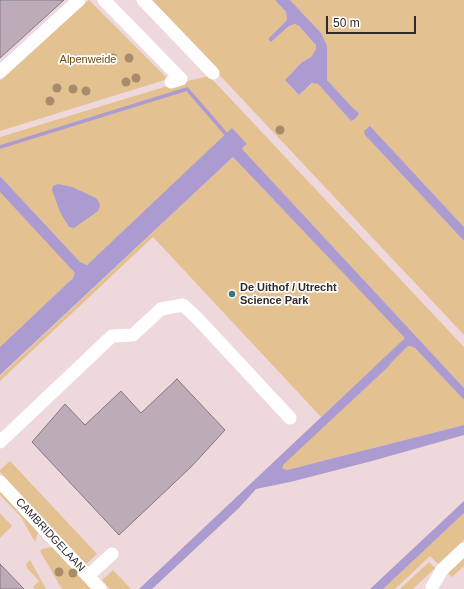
<!DOCTYPE html>
<html>
<head>
<meta charset="utf-8">
<style>
	body { margin:0 }
	#map { position:relative; width:464px; height:589px; overflow:hidden; background:#eed8dc; font-family:Arial,sans-serif }
	canvas { display:block }
	.scale { position:absolute; left:326px; top:16px; width:90px; height:18px; box-sizing:border-box; border:2px solid #31292a; border-top:0; padding-left:5px; font-size:12px; line-height:14px; white-space:nowrap; color:#31292a; -webkit-text-stroke:3px #fff; paint-order:stroke }
</style>
</head>
<body>
<div id="map">
<canvas width="464" height="589"></canvas>
<div class="scale">50 m</div>
</div>
<script>
const ctx = document.querySelector('canvas').getContext('2d');
ctx.lineJoin = 'round';
function fill(path, color) {
  ctx.fillStyle = color;
  ctx.fill(path, 'evenodd');
}
function toPath(rows) {
  const path = new Path2D();
  for (const r of rows) {
    path.moveTo(r[0], r[1]);
    for (let i = 2; i < r.length; i += 2) path.lineTo(r[i], r[i + 1]);
  }
  return path;
}
function strokePath(path, color, width, dash) {
  ctx.strokeStyle = color;
  ctx.lineWidth = width;
  ctx.lineCap = dash ? 'butt' : 'round';
  ctx.setLineDash(dash || []);
  ctx.stroke(path);
}
function write(font, color, halo, rows, align = 'center') {
  ctx.font = font + ' Arial,sans-serif';
  ctx.lineWidth = 3.5;
  ctx.setLineDash([]);
  ctx.textBaseline = 'middle';
  ctx.strokeStyle = halo;
  ctx.fillStyle = color;
  for (const [text, x, y, turn = 0] of rows) {
    ctx.save();
    ctx.translate(x, y);
    ctx.rotate((+turn || 0) * Math.PI / 180);
    ctx.textAlign = isNaN(turn) ? turn : align;
    if (halo) ctx.strokeText(text, 0, 0);
    ctx.fillText(text, 0, 0);
    ctx.restore();
  }
}
const green = toPath([
	[89,0,168,79,0,131,0,81],
	[149,0,275,0,286,12,287,19,285,22,268,39,271,42,289,26,295,24,299,26,313,42,316,45,316,49,311,57,302,62,285,80,299,95,313,83,318,84,351,121,354,120,359,114,358,112,354,109,327,80,327,64,321,33,290,0,464,0,464,227,370,126,365,135,464,241,464,335],
	[209,76,464,347,464,388,244,151,242,148,247,144,232,129,87,265,80,262,0,176,0,137,174,84],
	[233,157,406,338,321,417,153,237,0,381,0,376],
	[0,192,76,273,73,278,0,347],
	[408,346,410,346,415,348,464,400,464,425,287,470,284,469,282,468,283,464,388,367,391,363],
	[10,461,97,554,86,564,0,472,0,470],
	[0,491,38,532,35,542,21,517,0,495],
	[0,513,12,526,0,538],
	[464,513,464,540,438,564,430,556,395,589,383,589],
	[53,547,92,589,62,589,40,551,42,549],
	[464,557,464,566,452,577,447,573],
	[30,560,46,589,35,589,33,587,39,581,27,568,26,564],
	[429,562,435,568,413,589,400,589],
	[113,570,131,589,110,589,102,580]
]);
const water = toPath([
	[275,0,290,0,321,33,327,46,327,80,354,109,358,112,359,114,354,120,351,121,318,84,312,83,299,95,285,80,302,62,311,57,316,49,316,45,313,42,299,26,295,24,289,26,271,42,268,39,285,22,287,19,286,12],
	[370,126,464,227,464,241,365,135,364,131],
	[232,128,247,144,242,148,244,151,464,388,464,400,415,348,410,346,408,346,391,363,388,367,284,464,282,468,287,470,464,425,464,435,372,461,290,482,256,489,239,508,152,589,139,589,405,338,233,157,0,375,0,347,73,278,75,273,0,192,0,176,80,262,87,265],
	[58,184,72,187,96,198,99,202,100,206,98,211,74,228,69,227,60,212,52,190,53,186],
	[464,501,464,513,383,589,370,589]
]);
const stream = toPath([
	[0,147,187,89,226,134]
]);
const building = toPath([
	[0,0,64,0,0,58,0,0],
	[177,379,225,430,191,467,119,535,32,442,65,404,85,425,121,391,141,413,177,379],
	[0,564,24,589,0,589,0,564]
]);
const minor = toPath([
	[104,0,181,79,171,82],
	[143,0,213,73],
	[0,72,79,0],
	[0,442,112,336,133,335,161,309,183,305,198,319,290,418],
	[0,482,100,589],
	[88,576,112,554],
	[432,587,442,570,464,549]
]);
const trees = [
	[113,58],
	[129,58],
	[136,78],
	[126,82],
	[57,88],
	[73,89],
	[86,91],
	[50,101],
	[280,130],
	[59,572],
	[73,573]
];
const markers = [
	[232,294,4,"#327b7b"]
];
const parkNames = [
	["Alpenweide",88,60]
];
const poiNames = [
	["De Uithof / Utrecht",240,288],
	["Science Park",240,301]
];
const streetNames = [
	["CAMBRIDGELAAN",50,535,47]
];
fill(green, '#e3c191');
fill(water, '#ab9bd1');
strokePath(stream, '#ab9bd1', 3.5);
fill(building, '#bbacb8');
strokePath(building, '#847681', 1);
strokePath(minor, '#fff', 13);
ctx.fillStyle = '#a88b6b';
for (const [x, y] of trees) {
  ctx.beginPath();
  ctx.arc(x, y, 4.5, 0, 2 * Math.PI);
  ctx.fill();
}
for (const [x, y, r, color] of markers) {
  const dot = new Path2D();
  dot.arc(x, y, r, 0, 2 * Math.PI);
  ctx.fillStyle = color;
  ctx.fill(dot);
  strokePath(dot, '#fff', 1.5);
}
write('11px', '#6f4c0f', '#fff', parkNames);
write('bold 11px', '#31292a', '#fff', poiNames, 'left');
write('11px', '#31292a', '#fff', streetNames);
</script>
</body>
</html>
